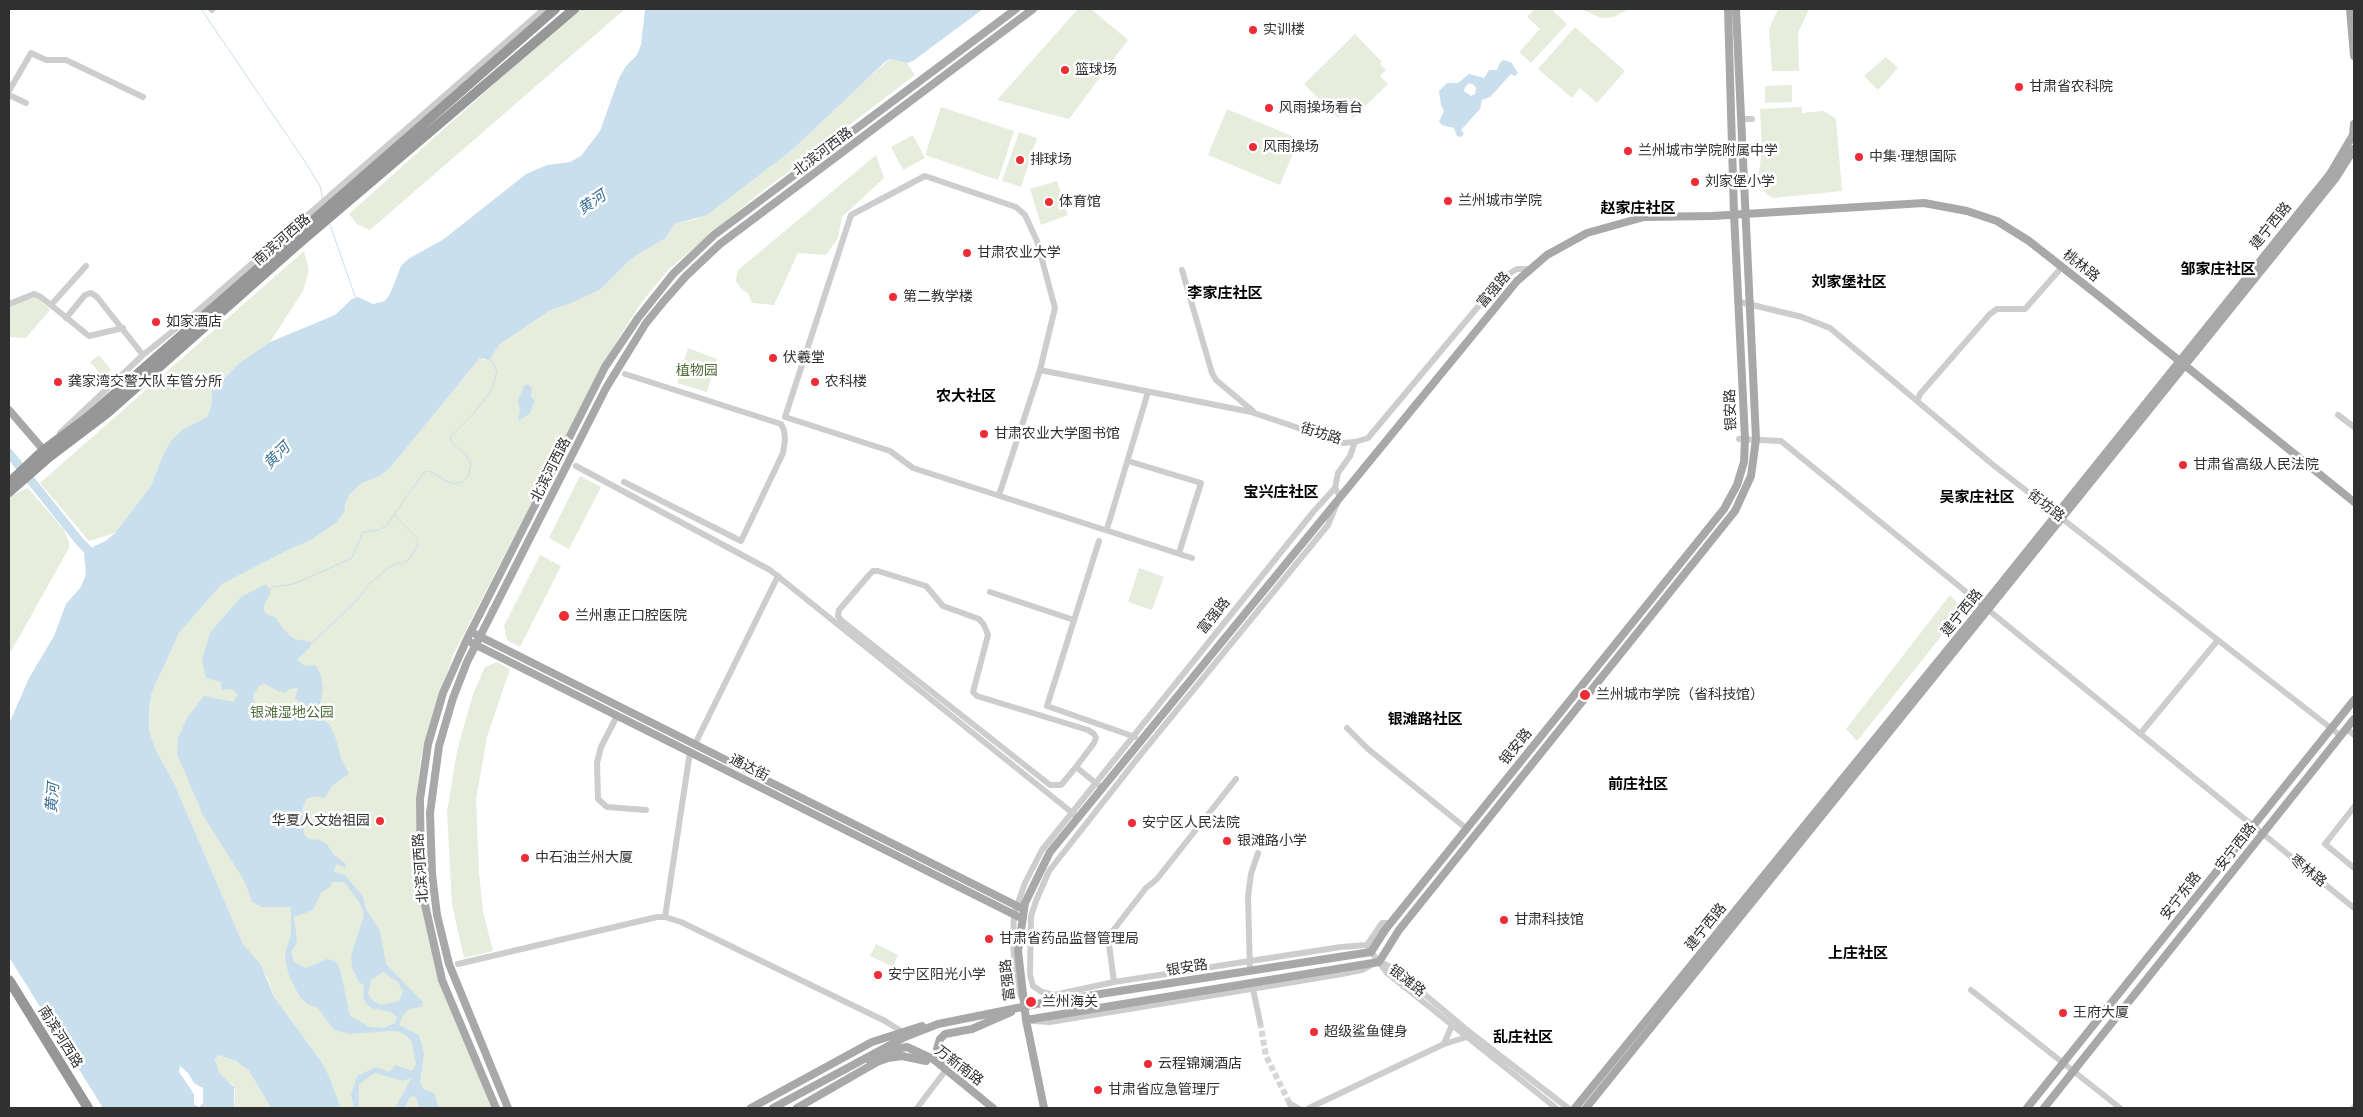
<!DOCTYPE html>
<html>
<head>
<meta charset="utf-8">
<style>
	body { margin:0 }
	#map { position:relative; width:2363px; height:1117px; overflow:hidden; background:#fff; font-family:"Open Sans",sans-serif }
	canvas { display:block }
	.frame { position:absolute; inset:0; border:10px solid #303030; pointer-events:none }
</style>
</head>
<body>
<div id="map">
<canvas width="2363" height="1117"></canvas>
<div class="frame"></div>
</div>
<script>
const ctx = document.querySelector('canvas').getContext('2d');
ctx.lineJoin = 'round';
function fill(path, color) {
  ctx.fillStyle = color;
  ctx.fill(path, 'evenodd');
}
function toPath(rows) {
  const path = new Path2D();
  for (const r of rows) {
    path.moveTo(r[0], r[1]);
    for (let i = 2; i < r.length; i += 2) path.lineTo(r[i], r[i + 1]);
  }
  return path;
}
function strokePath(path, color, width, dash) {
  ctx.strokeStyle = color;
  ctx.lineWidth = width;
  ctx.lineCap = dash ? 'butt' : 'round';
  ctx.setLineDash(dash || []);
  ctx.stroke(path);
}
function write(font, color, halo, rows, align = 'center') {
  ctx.font = font + ' "Open Sans","Noto Sans SC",sans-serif';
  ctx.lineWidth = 5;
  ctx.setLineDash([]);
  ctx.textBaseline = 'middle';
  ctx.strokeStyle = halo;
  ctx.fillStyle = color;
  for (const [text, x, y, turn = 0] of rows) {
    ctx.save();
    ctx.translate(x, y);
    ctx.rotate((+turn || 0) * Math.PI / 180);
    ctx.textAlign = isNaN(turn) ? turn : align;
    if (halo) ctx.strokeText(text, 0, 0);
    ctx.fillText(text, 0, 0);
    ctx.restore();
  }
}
const green = toPath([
	[578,9,625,9,370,230,357,224,349,214],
	[1078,9,1091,9,1128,40,1069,119,997,100],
	[1535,9,1551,9,1567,24,1531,63,1519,52,1540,29,1527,17],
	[1581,9,1629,9,1614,17,1601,18],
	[1778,9,1809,9,1798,33,1799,71,1772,71,1769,29],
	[1575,27,1625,71,1597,103,1580,88,1572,98,1538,69],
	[1355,34,1382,62,1380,64,1386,70,1380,76,1388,84,1353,118,1346,110,1338,118,1304,84],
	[1886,57,1898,68,1878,90,1864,76],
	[890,59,907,63,915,75,755,197,668,270,641,303,605,360,454,653,436,703,421,757,416,807,421,887,442,980,496,1108,341,1108,328,1074,321,1061,274,997,267,977,243,944,174,783,156,750,149,731,149,708,152,692,179,633,222,584,287,550,311,540,336,523,346,507,346,502,350,494,362,483,380,476,390,468,480,358,485,360,490,358,500,344,549,311,569,304,600,290,632,258,666,238,674,224,696,219,716,208,792,150,858,87],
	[1792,85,1792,102,1765,103,1765,86],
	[941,107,1014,131,998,180,925,155],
	[1802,107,1802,113,1824,111,1836,119,1842,191,1773,198,1766,194,1758,179,1762,150,1760,109],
	[1227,109,1299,139,1280,185,1208,155],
	[1019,132,1037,138,1021,187,1002,181],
	[913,135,925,158,903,170,891,147],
	[876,155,884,178,842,217,838,238,826,255,798,253,774,305,752,303,748,293,742,290,736,281,737,271],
	[1057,181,1068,215,1041,225,1030,189],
	[304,251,309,270,303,291,270,342,238,364,216,385,211,396,211,407,207,417,163,455,151,486,115,533,89,541,40,483],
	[33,297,39,298,50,310,26,338,9,337,9,307],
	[688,348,717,359,707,392,677,383],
	[99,355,111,370,103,377,90,362],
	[580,476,601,487,569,549,549,538],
	[28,488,64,530,69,542,69,548,9,655,9,497],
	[540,555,561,566,520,647,507,640,504,626],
	[1139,568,1164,577,1152,610,1128,602],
	[1950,595,1960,606,1960,613,1857,741,1846,729],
	[497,662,510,669,487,737,476,799,479,873,483,911,493,951,464,958,452,905,447,812,457,751,473,694,485,667],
	[876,944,898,955,893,967,870,956],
	[218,1055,236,1061,249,1071,271,1108,234,1108,235,1091,233,1085,220,1075,215,1060]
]);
const water = toPath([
	[645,9,983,9,913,61,907,63,890,59,885,62,792,150,707,215,674,224,666,238,632,258,600,290,569,304,549,311,500,344,489,360,480,358,390,468,380,476,362,483,350,494,346,502,344,512,336,523,311,540,288,550,222,584,179,633,152,692,149,708,149,731,156,750,174,783,243,944,261,965,274,997,321,1061,328,1074,341,1108,271,1108,249,1071,236,1061,218,1055,215,1060,220,1074,234,1087,234,1108,103,1108,9,957,9,724,29,678,54,636,66,604,80,588,84,580,86,574,84,554,87,550,107,540,115,533,151,486,163,455,171,441,182,430,207,417,211,407,212,390,238,364,270,342,335,315,352,299,358,297,373,304,385,301,390,294,401,266,408,259,444,239,526,174,547,165,570,162,581,156,600,131,619,78,626,66,637,55,641,45],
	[180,1066,188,1073,194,1083,203,1088,203,1103,199,1107,194,1104,194,1094,179,1072],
	[1503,60,1511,62,1518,73,1515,76,1511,74,1490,97,1482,100,1480,109,1461,130,1464,133,1461,137,1457,136,1454,128,1442,125,1439,121,1444,111,1441,105,1439,91,1447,83,1458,83,1469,74,1484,78,1489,70,1497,70,1499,64],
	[1469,83,1474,85,1476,88,1475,94,1471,96,1464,91,1465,87],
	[528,384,532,388,531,397,535,400,530,413,520,420,518,419,520,411,518,400,524,386],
	[266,584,271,592,264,605,264,611,268,615,275,617,284,630,294,639,311,642,311,646,297,660,305,666,316,665,321,676,323,689,320,706,313,711,295,699,298,688,289,689,285,693,278,691,265,684,259,686,253,695,256,710,262,716,272,711,296,708,308,720,316,715,329,724,335,736,341,758,349,774,332,786,325,798,314,796,306,799,302,810,304,834,309,839,320,840,327,844,333,854,346,864,345,868,336,864,334,872,345,875,363,897,366,909,380,931,386,964,423,1002,421,1007,409,1009,403,1015,399,1025,419,1035,424,1054,420,1082,423,1089,434,1093,439,1108,419,1108,416,1097,413,1096,409,1098,405,1108,395,1108,412,1077,403,1081,375,1073,359,1084,359,1108,354,1108,351,1095,357,1076,376,1067,390,1072,395,1065,412,1071,416,1064,412,1043,407,1036,400,1032,391,1031,349,1034,334,1030,318,1008,307,1004,300,997,289,976,285,959,286,949,291,937,291,907,262,907,252,902,245,882,203,815,177,754,178,738,187,718,204,696,234,702,238,694,231,689,222,690,221,682,206,678,202,660,210,633,241,597],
	[333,882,344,882,360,903,364,915,351,956,352,968,359,982,364,985,363,996,365,1002,371,1008,391,1012,397,1017,395,1023,384,1028,370,1027,350,1016,340,969,336,961,327,959,306,968,294,962,291,951,297,943,294,917,313,910,321,893,329,888],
	[383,972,398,982,403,992,399,1001,381,1005,373,1001,368,994,371,980]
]);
const stream = toPath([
	[201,9,304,160,320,186,323,199],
	[329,222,356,299],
	[269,591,273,587,294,584,352,558,363,532,379,530,387,525,424,472,429,471,452,484,463,482,469,474,471,464,466,455,452,443,450,437,474,413,491,391,497,371,490,358],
	[310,645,360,597,368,585,388,568,397,563,402,564,409,559,418,546,417,538,394,515]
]);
const river = toPath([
	[9,453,80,542,95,557]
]);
const minorTunnel = toPath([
	[1260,1022,1266,1056,1290,1104]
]);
const minor = toPath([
	[211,9,212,10],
	[9,91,31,53,46,60,66,60,143,97],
	[9,95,26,103],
	[1741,119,1752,119],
	[1182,270,1212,373,1216,380,1253,411],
	[1740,302,1802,317,1830,328,1992,464,2341,736],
	[9,304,34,294,41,297,89,336,123,328],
	[51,305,86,266],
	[66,318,85,295,91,293,97,297,143,355],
	[1040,370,1251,412,1343,443,1355,442,1368,438,1502,278,1517,269,1531,269],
	[1917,401,1920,394,1990,314,1997,309,2025,309,2062,267],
	[2338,415,2354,427],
	[60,433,143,355,194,314,544,9],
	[1739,439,1781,441,2354,908],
	[1355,442,1350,456,1338,473,1335,488,1340,496,1328,525,1137,759,1049,871,1036,901,1031,916,1030,975,1033,986,1042,992,1054,995,1114,982,1341,947,1367,945,1382,923,1390,923],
	[1128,461,1201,483,1179,553],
	[576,466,770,570,1075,815],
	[624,482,741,541,783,453,785,439,784,430,781,424,625,374],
	[999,495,1040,370,1055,308,1037,241,1025,215,1016,207,925,176,851,215,785,417,890,451,913,468,1192,558],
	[1107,529,1148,392],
	[1099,541,1047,706,1135,737],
	[990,592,1074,620],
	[617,716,601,747,597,763,598,799,607,807,646,810],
	[1347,728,1368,749,1467,829],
	[2347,729,2354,735],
	[2140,734,2218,640],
	[695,744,778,576],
	[1076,767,1061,785,1050,785,841,620,838,616,839,610,869,575,873,571,878,571,926,586,943,606,979,619,984,625,988,635,973,692,977,696,1088,730,1094,734,1096,738,1094,743,1076,767,1102,788],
	[2354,807,2325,844,2354,868],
	[665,917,690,752],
	[1369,949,1387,973,1556,1108],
	[1380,962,1393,968,1472,1034,1568,1108],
	[458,964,657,917,665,917,681,922,885,1021,901,1031],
	[1250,971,1248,897,1251,874,1258,853],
	[1114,982,1108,937,1146,888,1157,879,1236,779],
	[1253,989,1260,1022],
	[1971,990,2120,1108],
	[1021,997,1015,977,1013,939,1014,914,1025,883,1042,850,1314,511,1335,488],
	[1032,1021,1050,1022,1336,975,1362,970,1373,964],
	[1444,1044,1452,1025],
	[1290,1104,1298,1108],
	[917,1108,946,1070],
	[1309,1108,1444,1044,1467,1037],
	[2353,1108,2354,1107]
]);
const major = toPath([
	[2350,9,2354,56],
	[9,410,47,454],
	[475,634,1023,909],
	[472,643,1021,918],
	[1026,1020,1379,962,1399,930,1735,511,1751,476,1756,439,1736,9],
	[870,1061,896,1049,907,1047,933,1059,993,1108],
	[945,1069,937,1049,940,1039,945,1034,972,1029,1011,1012],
	[496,1108,442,980,421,887,420,799,428,744,443,693,466,641,605,367,638,318,673,274,714,235,1016,9],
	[508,1108,449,964,437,915,432,874,430,813,439,746,453,698,467,662,606,388,646,323,664,301,686,276,720,244,1033,9],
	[751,1108,872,1042,922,1026],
	[773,1108,905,1037,938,1024,1042,1003,1371,952,1385,930,1724,509,1737,485,1744,462,1745,439,1734,214,1728,9],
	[797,1108,877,1062,888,1058,902,1056,926,1061],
	[1044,1108,1026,1020,1018,951,1025,903,1050,852,1517,281,1547,255,1587,233,1644,217,1712,216,1924,203,1967,211,1997,221,2029,241,2104,300,2354,502],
	[1575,1108,1983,606,2330,174,2353,135,2354,124],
	[1586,1108,2335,179,2354,149],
	[2027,1108,2354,700],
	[2044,1108,2354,719]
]);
const highway = toPath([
	[9,483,44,450,87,418,555,9],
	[9,492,49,457,107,413,298,244,574,9],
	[9,980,88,1108]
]);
const markers = [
	[1253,30,5,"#ed2c36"],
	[1065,70,5,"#ed2c36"],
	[2019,87,5,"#ed2c36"],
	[1269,108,5,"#ed2c36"],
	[1253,147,5,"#ed2c36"],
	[1628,151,5,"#ed2c36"],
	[1859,157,5,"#ed2c36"],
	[1020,160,5,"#ed2c36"],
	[1695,182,5,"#ed2c36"],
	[1448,201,5,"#ed2c36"],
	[1049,202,5,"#ed2c36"],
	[967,253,5,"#ed2c36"],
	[893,297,5,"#ed2c36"],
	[156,322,5,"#ed2c36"],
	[773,358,5,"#ed2c36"],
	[58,382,5,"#ed2c36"],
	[815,382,5,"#ed2c36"],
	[984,434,5,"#ed2c36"],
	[2183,465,5,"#ed2c36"],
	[564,616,6,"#ed2c36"],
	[1585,695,6,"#ed2c36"],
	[380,821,5,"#ed2c36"],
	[1132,823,5,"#ed2c36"],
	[1227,841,5,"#ed2c36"],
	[525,858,5,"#ed2c36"],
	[1504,920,5,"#ed2c36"],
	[989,939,5,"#ed2c36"],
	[878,975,5,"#ed2c36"],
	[1031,1002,6,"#ed2c36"],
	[2063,1013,5,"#ed2c36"],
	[1314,1032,5,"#ed2c36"],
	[1148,1064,5,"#ed2c36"],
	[1098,1090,5,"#ed2c36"]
];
const poiNames = [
	["实训楼",1263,30],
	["篮球场",1075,70],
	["甘肃省农科院",2029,87],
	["风雨操场看台",1279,108],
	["风雨操场",1263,147],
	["兰州城市学院附属中学",1638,151],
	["中集·理想国际",1869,157],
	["排球场",1030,160],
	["刘家堡小学",1705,182],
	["兰州城市学院",1458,201],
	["体育馆",1059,202],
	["甘肃农业大学",977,253],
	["第二教学楼",903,297],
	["如家酒店",166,322],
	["伏羲堂",783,358],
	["龚家湾交警大队车管分所",68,382],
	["农科楼",825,382],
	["甘肃农业大学图书馆",994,434],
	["甘肃省高级人民法院",2193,465],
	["兰州惠正口腔医院",575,616],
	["兰州城市学院（省科技馆）",1596,695],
	["华夏人文始祖园",370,821,"right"],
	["安宁区人民法院",1142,823],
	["银滩路小学",1237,841],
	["中石油兰州大厦",535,858],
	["甘肃科技馆",1514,920],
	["甘肃省药品监督管理局",999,939],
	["安宁区阳光小学",888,975],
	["兰州海关",1042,1002],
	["王府大厦",2073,1013],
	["超级鲨鱼健身",1324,1032],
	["云程锦斓酒店",1158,1064],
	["甘肃省应急管理厅",1108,1090]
];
const streetNames = [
	["北滨河西路",823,152,-37],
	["建宁西路",2271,226,-51],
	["南滨河西路",282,240,-41],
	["桃林路",2081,266,38],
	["富强路",1494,290,-49],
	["银安路",1731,410,-92],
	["街坊路",1321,434,17],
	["北滨河西路",551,470,-63],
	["街坊路",2046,506,38],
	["建宁西路",1962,613,-51],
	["富强路",1214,616,-51],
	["银安路",1516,747,-51],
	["通达街",749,768,27],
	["安宁西路",2236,847,-52],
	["北滨河西路",421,868,-94],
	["枣林路",2308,871,39],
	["安宁东路",2181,896,-52],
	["建宁西路",1706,927,-51],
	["银安路",1187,968,-9],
	["富强路",1008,980,-96],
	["银滩路",1407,981,38],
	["南滨河西路",60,1037,58],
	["万新南路",959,1066,37]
];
const parkNames = [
	["植物园",697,371],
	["银滩湿地公园",292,713]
];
const waterNames = [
	["黄河",592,203,-34],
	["黄河",277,456,-45],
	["黄河",53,798,-85]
];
const neighbourhoodNames = [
	["赵家庄社区",1638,209],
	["邹家庄社区",2218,270],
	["刘家堡社区",1849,283],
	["李家庄社区",1225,294],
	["农大社区",966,397],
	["宝兴庄社区",1281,493],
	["吴家庄社区",1977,498],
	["银滩路社区",1425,720],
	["前庄社区",1638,785],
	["上庄社区",1858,954],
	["乱庄社区",1523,1038]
];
fill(green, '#e6eddd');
fill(water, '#c9dfee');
strokePath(stream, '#c9dfee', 1);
strokePath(river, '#c9dfee', 9);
strokePath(minorTunnel, '#d6d6d6', 6, [6, 3]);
strokePath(minor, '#cdcdcd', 6);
strokePath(major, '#a8a8a8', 8);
strokePath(highway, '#979797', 10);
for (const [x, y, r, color] of markers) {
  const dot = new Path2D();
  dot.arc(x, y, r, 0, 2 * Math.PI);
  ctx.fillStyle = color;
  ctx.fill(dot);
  strokePath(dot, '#fff', 2);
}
write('14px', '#303030', '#fff', poiNames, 'left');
write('14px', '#303030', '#fff', streetNames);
write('14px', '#516e3b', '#fff', parkNames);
write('italic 15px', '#397096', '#fff', waterNames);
write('bold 15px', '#000', '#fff', neighbourhoodNames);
</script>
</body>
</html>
